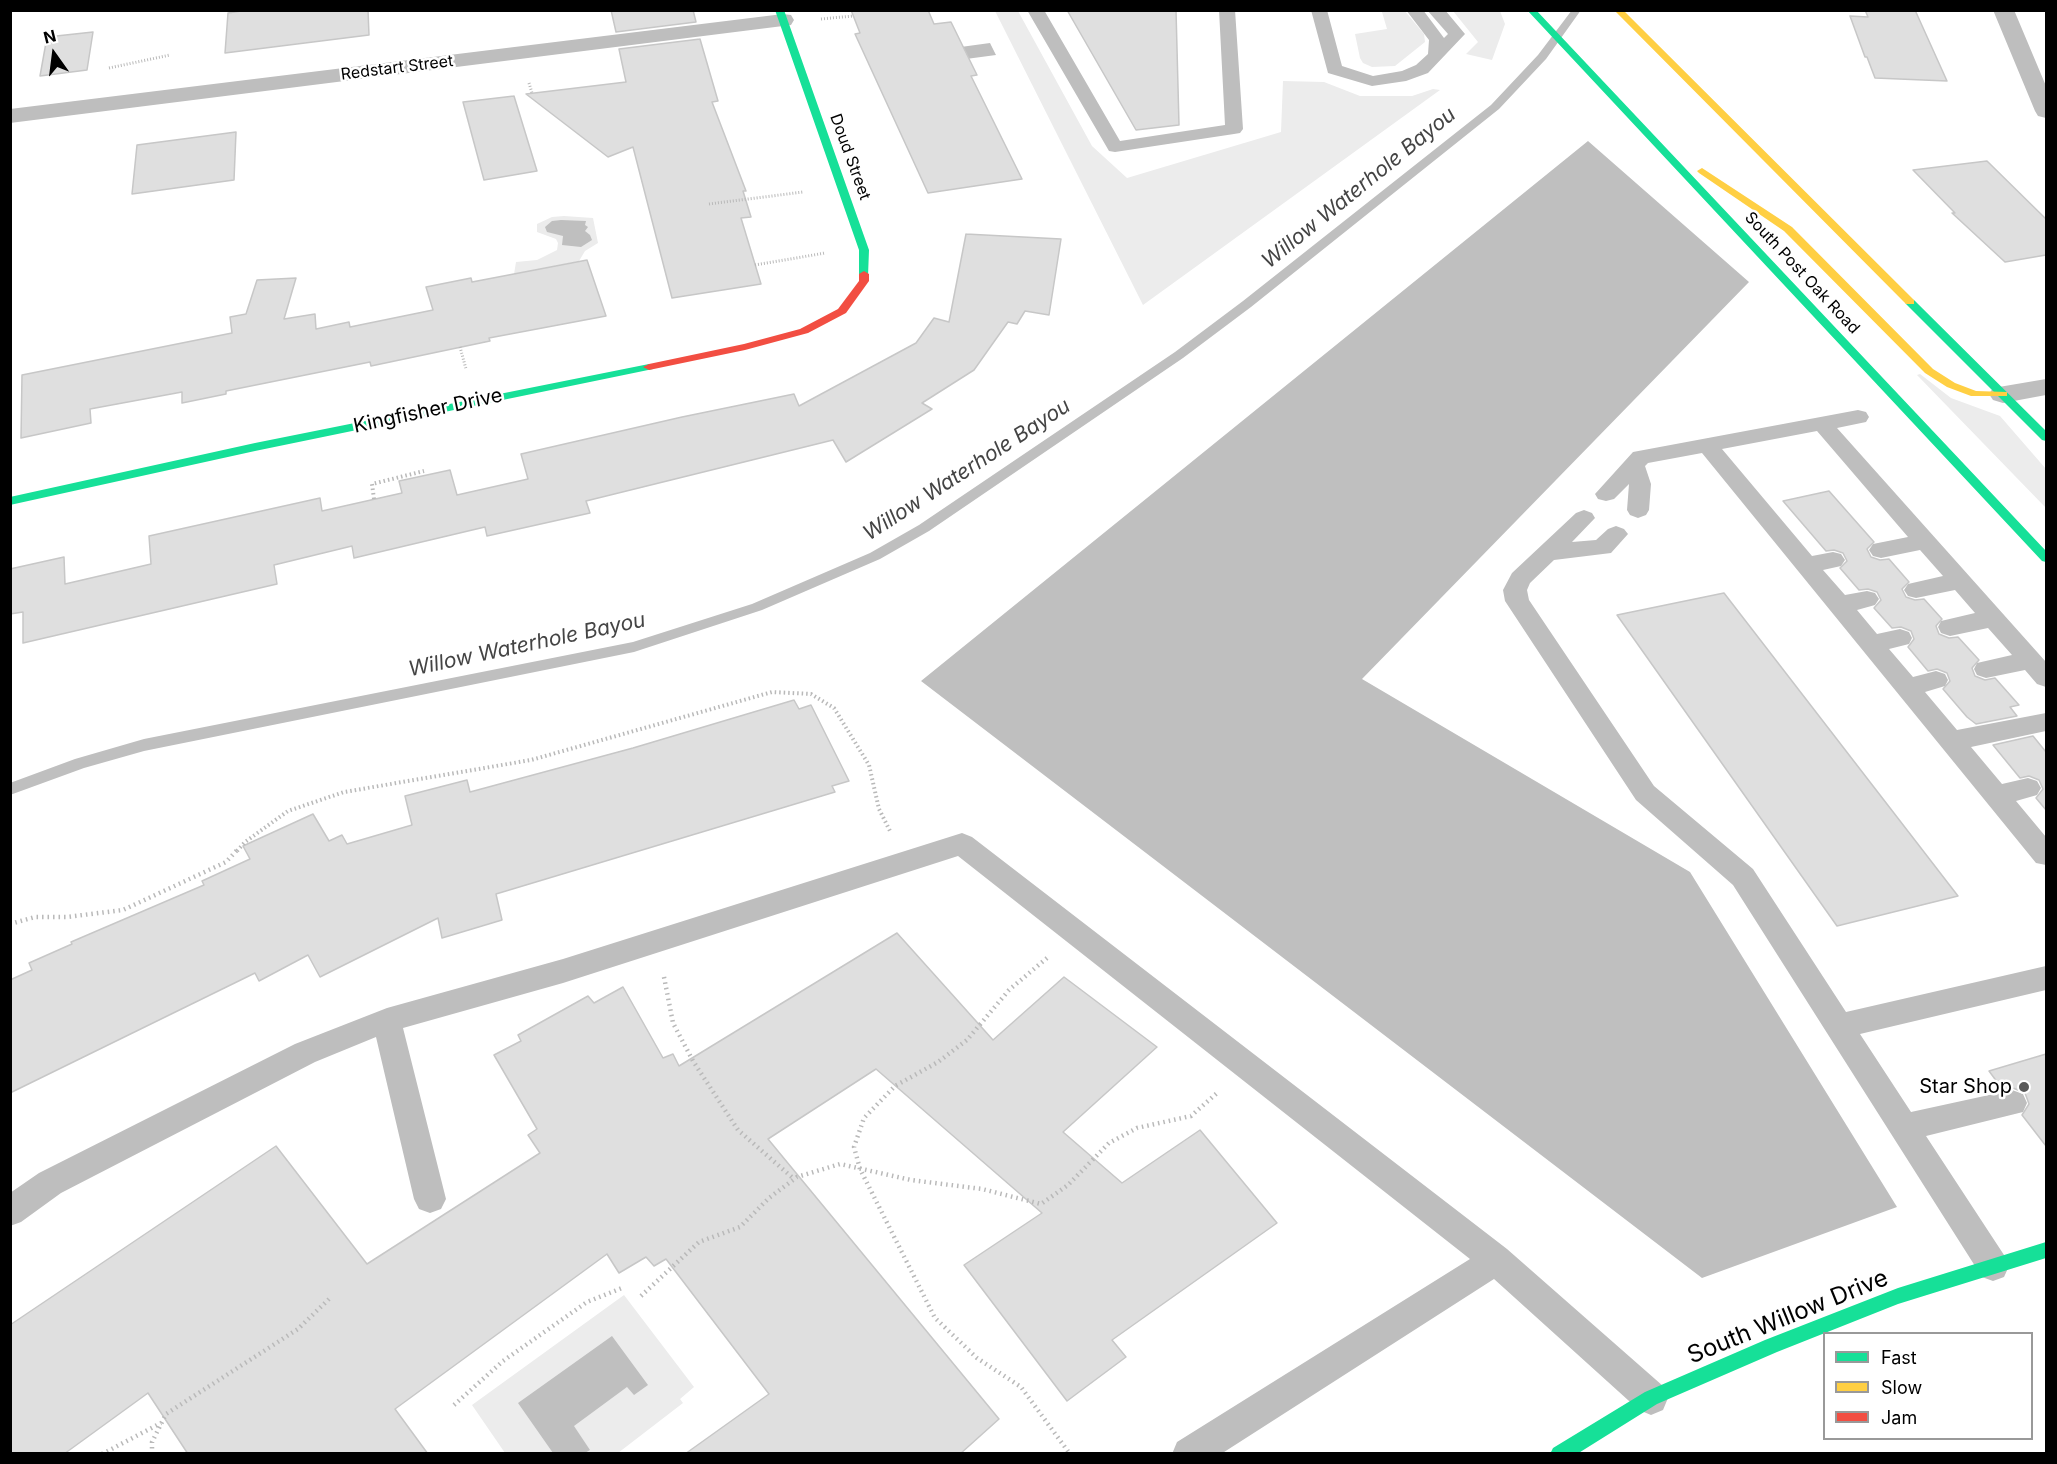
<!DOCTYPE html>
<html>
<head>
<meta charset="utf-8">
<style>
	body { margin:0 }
	#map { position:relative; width:2057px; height:1464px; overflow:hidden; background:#fff; font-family:Inter,sans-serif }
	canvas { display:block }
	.frame { position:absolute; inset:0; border:12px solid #000; pointer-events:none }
	.legend { position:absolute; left:1823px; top:1332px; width:210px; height:108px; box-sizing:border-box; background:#fff; border:2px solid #999; margin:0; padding:8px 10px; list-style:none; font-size:18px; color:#000 }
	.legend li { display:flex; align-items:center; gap:12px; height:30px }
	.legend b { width:30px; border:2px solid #999 }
	.north { position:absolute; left:24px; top:24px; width:60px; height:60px; -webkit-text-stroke:4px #fff; paint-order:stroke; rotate:346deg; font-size:16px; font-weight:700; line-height:24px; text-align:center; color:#000 }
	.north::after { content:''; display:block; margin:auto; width:21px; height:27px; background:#000; clip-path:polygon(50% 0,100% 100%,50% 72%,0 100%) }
</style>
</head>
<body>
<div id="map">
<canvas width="2057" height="1464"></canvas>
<div class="frame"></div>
<ul class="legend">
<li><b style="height:8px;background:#16e098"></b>Fast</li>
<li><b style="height:8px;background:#ffcf43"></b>Slow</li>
<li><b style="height:8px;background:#f24e42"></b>Jam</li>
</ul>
<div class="north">N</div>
</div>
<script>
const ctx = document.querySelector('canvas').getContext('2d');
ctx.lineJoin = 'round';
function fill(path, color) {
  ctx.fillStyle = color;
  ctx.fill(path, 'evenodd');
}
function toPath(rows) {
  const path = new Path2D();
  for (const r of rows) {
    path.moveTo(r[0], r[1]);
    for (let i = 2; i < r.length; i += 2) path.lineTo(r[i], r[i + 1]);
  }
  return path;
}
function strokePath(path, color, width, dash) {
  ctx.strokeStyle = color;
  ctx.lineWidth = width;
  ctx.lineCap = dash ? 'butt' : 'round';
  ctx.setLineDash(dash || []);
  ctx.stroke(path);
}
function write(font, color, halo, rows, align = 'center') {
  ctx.font = font + ' Inter,sans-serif';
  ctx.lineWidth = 5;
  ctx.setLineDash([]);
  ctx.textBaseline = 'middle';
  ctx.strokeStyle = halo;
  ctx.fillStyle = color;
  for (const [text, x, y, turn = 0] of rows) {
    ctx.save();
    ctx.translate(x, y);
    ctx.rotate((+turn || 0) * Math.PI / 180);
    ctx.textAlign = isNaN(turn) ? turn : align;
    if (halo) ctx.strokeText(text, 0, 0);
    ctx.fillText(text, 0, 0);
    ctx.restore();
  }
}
const green = toPath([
	[1404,10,1424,34,1425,42,1395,66,1372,67,1363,63,1360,58,1355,34,1387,29,1382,12],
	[995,11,1018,11,1092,146,1127,178,1281,132,1283,81,1324,82,1360,96,1412,96,1433,89,1440,90,1143,305],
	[1453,11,1500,11,1505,24,1492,60,1466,54,1478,42],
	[564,216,593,218,598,243,585,251,579,261,514,274,516,262,537,260,557,250,558,243,556,239,537,232,537,224,552,217],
	[1920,374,1951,398,2000,416,2046,469,2046,508,1917,375],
	[624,1295,694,1387,680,1399,683,1403,618,1453,505,1453,472,1405]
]);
const water = toPath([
	[990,43,996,55,951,61,946,49],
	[1588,141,1749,282,1362,679,1690,872,1897,1207,1702,1278,921,681],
	[561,220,586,221,585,225,588,227,585,231,590,235,592,240,581,247,562,245,563,236,547,232,545,227,552,221],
	[612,1336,648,1385,634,1395,627,1387,574,1426,590,1450,585,1453,553,1453,518,1403]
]);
const stream = toPath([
	[1572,10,1581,10,1546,59,1499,109,1251,307,1183,358,929,531,880,559,762,610,634,652,144,751,84,768,10,795,10,783,75,759,144,739,633,642,752,604,870,553,919,525,1175,352,1243,301,1491,105,1538,55,1572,10]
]);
const building = toPath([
	[248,10,368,10,369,35,225,53,228,13,248,10],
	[611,10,693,10,696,22,616,32,611,10],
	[851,10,928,10,934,24,951,22,977,75,971,76,1022,179,928,193,855,34,860,33,851,10],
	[1067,10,1176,10,1179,125,1136,130,1067,10],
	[1865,10,1915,10,1947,81,1875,78,1867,57,1865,57,1850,16,1868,17,1865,10],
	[93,32,87,70,40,76,47,37,93,32],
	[700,39,718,101,712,102,746,191,743,191,751,217,741,218,761,284,672,298,633,147,608,157,526,94,626,82,619,49,700,39],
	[514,96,537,171,484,180,463,102,514,96],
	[236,132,234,180,132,194,137,145,236,132],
	[1987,161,2046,219,2046,255,2005,262,1952,213,1955,213,1913,170,1987,161],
	[966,234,1061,239,1049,315,1025,311,1017,324,1008,322,974,370,922,403,932,409,846,462,833,440,586,501,590,513,487,536,485,527,354,558,352,546,274,565,277,584,23,643,23,612,10,614,10,569,64,557,65,584,151,564,149,536,320,498,322,511,402,493,399,481,450,470,457,495,528,479,521,454,682,417,794,394,799,406,916,343,934,318,949,322,966,234],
	[587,260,606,316,489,338,490,341,371,366,370,362,226,391,226,394,182,403,182,392,90,409,91,423,21,438,22,375,232,333,230,317,246,314,257,280,296,278,284,319,315,314,316,329,349,322,350,327,433,310,426,287,471,278,472,282,587,260],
	[1829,491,1874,542,1867,549,1871,557,1880,560,1889,559,1909,582,1902,589,1906,597,1915,600,1924,599,1942,619,1936,626,1939,634,1949,638,1958,637,1979,660,1972,668,1975,676,1985,680,1995,678,2019,705,2010,707,2017,716,1976,724,1967,717,1943,689,1950,681,1947,673,1937,669,1928,671,1908,647,1914,639,1911,631,1901,627,1892,628,1874,608,1881,600,1877,592,1868,589,1859,590,1840,568,1847,561,1843,553,1834,550,1826,551,1783,501,1829,491],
	[1724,593,1958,896,1837,926,1617,615,1724,593],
	[794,700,799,709,811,705,849,781,832,786,835,792,496,894,502,920,442,938,438,918,320,977,308,955,259,981,255,973,10,1093,10,980,32,970,29,963,72,944,71,942,204,885,202,881,250,859,243,846,313,814,329,841,342,835,347,844,412,825,405,796,467,780,470,792,633,748,794,700],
	[2033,736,2046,752,2046,810,2036,798,2043,789,2039,780,2029,776,2020,778,1993,745,2033,736],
	[897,933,993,1040,1064,977,1157,1047,1063,1132,1122,1183,1200,1130,1277,1223,1112,1340,1126,1357,1067,1401,964,1265,1042,1213,876,1069,768,1139,999,1419,960,1454,685,1454,769,1394,666,1259,654,1266,646,1257,619,1273,607,1254,395,1409,428,1454,188,1454,148,1393,64,1454,10,1454,10,1325,276,1146,367,1264,540,1153,528,1135,537,1129,494,1055,521,1041,518,1035,588,996,594,1003,623,987,663,1058,673,1054,679,1066,897,933],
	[2046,1054,2046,1146,2022,1115,2029,1104,2025,1093,2013,1088,2003,1090,1989,1071,2046,1054]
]);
const pathFar2 = toPath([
	[821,19,853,16],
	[109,68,170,55],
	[529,83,532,93],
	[709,204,803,192],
	[755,265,825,253],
	[460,347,466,369]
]);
const pathFar1 = toPath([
	[374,499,372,484,424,471],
	[237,851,245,842,288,811,344,792,531,760,772,692,811,694,834,708,869,765,879,809,890,831]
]);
const path = toPath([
	[10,924,35,917,67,917,123,910,226,862,238,849],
	[1047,958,1009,990,967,1040,938,1062,895,1086,864,1118,854,1147,860,1169,935,1318,977,1358,1021,1387,1070,1454],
	[664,977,673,1023,693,1061,738,1130,794,1179],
	[641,1296,699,1242,740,1227,769,1198,797,1177,840,1164,911,1180,982,1189,1041,1204,1068,1185,1109,1143,1137,1128,1191,1116,1217,1093],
	[454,1405,503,1361,587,1302,622,1288],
	[102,1454,161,1423],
	[152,1454,152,1442,166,1414,298,1329,329,1299]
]);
const lane = toPath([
	[1027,10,1044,10,1120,141,1225,125,1219,10,1235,10,1243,129,1240,133,1234,134,1115,152,1109,151,1027,10],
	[1311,10,1327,10,1342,66,1373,76,1402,71,1416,65,1428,54,1429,40,1406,10,1423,10,1444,38,1448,34,1427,10,1445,10,1465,34,1428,73,1406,81,1372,86,1328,73,1311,10],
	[1858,410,1866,412,1869,417,1866,422,1837,428,2046,662,2046,687,2037,684,2025,670,1986,678,1977,675,1974,669,1977,663,2012,655,1988,628,1950,636,1941,633,1938,627,1941,621,1975,613,1955,590,1916,598,1908,596,1904,590,1908,584,1943,576,1920,550,1881,558,1873,556,1869,550,1873,544,1908,537,1817,431,1722,449,1812,556,1833,552,1841,554,1845,560,1841,566,1823,570,1845,595,1867,591,1875,593,1879,599,1875,605,1857,610,1877,634,1900,629,1909,632,1912,638,1909,644,1889,649,1913,677,1936,671,1945,674,1948,680,1945,686,1925,692,1957,730,2046,713,2046,731,1971,747,2002,784,2028,778,2037,781,2041,788,2037,795,2016,801,2046,837,2046,865,2036,863,1702,453,1648,463,1645,466,1651,484,1649,510,1646,515,1638,518,1630,515,1627,510,1629,484,1614,499,1606,501,1598,499,1595,494,1633,452,1858,410],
	[1584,510,1592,513,1595,518,1572,542,1596,540,1608,529,1616,526,1624,529,1628,534,1611,553,1554,560,1530,583,1527,590,1529,600,1654,786,1753,869,1846,1012,2046,966,2046,990,1860,1034,1911,1112,2012,1090,2023,1094,2027,1103,2023,1112,1926,1136,2004,1255,2009,1266,2004,1277,1993,1281,1982,1277,1733,885,1636,800,1505,601,1503,590,1512,573,1576,513,1584,510],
	[962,833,972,837,1507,1249,1663,1386,1668,1398,1663,1410,1651,1415,1639,1410,1494,1279,1221,1454,1172,1454,1177,1442,1470,1259,958,856,563,983,403,1028,446,1199,441,1209,430,1213,419,1209,414,1199,376,1037,315,1062,61,1193,21,1222,10,1226,10,1193,39,1173,295,1044,387,1008,563,959,962,833]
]);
const street = toPath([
	[1993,10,2014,10,2046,86,2046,118,2038,116,2035,111,1993,10],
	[783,14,791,15,794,20,791,25,10,123,10,109,783,14],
	[2046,379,2046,395,2003,403,1993,400,1989,394,1993,388,2046,379]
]);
const fast = toPath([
	[775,10,784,10,869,250,868,276,864,277,859,274,859,250,775,10],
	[1527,10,1536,10,2046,551,2046,562,2042,561,1527,10],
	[1910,299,1914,300,2046,431,2046,441,2042,440,1906,304,1905,302,1910,299],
	[649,364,653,365,653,369,255,451,10,505,10,497,255,443,649,364],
	[2046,1242,2046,1258,1898,1304,1777,1352,1657,1404,1577,1454,1550,1454,1553,1448,1645,1392,1765,1340,1898,1288,2046,1242]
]);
const slow = toPath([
	[1614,10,1623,10,1914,300,1914,304,1906,304,1614,10],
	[1702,168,1792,227,1933,369,1955,383,1976,391,2007,392,2007,396,1971,396,1947,387,1925,373,1784,231,1699,173,1697,171,1702,168]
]);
const jam = toPath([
	[864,271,869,274,869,281,846,313,808,333,745,350,649,370,643,367,649,364,744,344,800,329,838,309,859,281,859,274,864,271]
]);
const markers = [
	[2024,1087,6,"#595959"]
];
const farStreetnames = [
	["Redstart Street",397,68,-7],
	["Doud Street",850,157,70],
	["South Post Oak Road",1802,273,47]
];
const streetNames = [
	["Kingfisher Drive",428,411,-12]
];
const poiNames = [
	["Star Shop",2012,1087]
];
const waterNames = [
	["Willow Waterhole Bayou",1359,188,-39],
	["Willow Waterhole Bayou",967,470,-33],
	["Willow Waterhole Bayou",527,645,-12]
];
const nearStreetnames = [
	["South Willow Drive",1788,1317,-22]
];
fill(green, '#ececec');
fill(water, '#bfbfbf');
fill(stream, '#bfbfbf');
fill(building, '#dfdfdf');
strokePath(building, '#c7c7c7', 1.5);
strokePath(pathFar2, '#b9b9b9', 3, [1, 2]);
strokePath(pathFar1, '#b9b9b9', 4, [1.5, 3]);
strokePath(path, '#b9b9b9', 4.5, [1.5, 4]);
fill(lane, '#bebebe');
fill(street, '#bebebe');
fill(fast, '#16e098');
fill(slow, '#ffcf43');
fill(jam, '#f24e42');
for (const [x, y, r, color] of markers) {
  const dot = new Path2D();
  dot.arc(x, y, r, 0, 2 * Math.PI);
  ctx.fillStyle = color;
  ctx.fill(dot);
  strokePath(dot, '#fff', 2);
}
write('16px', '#000', '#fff', farStreetnames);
write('20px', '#000', '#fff', streetNames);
write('20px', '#000', '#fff', poiNames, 'right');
write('italic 21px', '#444', '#fff', waterNames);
write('24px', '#000', '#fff', nearStreetnames);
</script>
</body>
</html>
